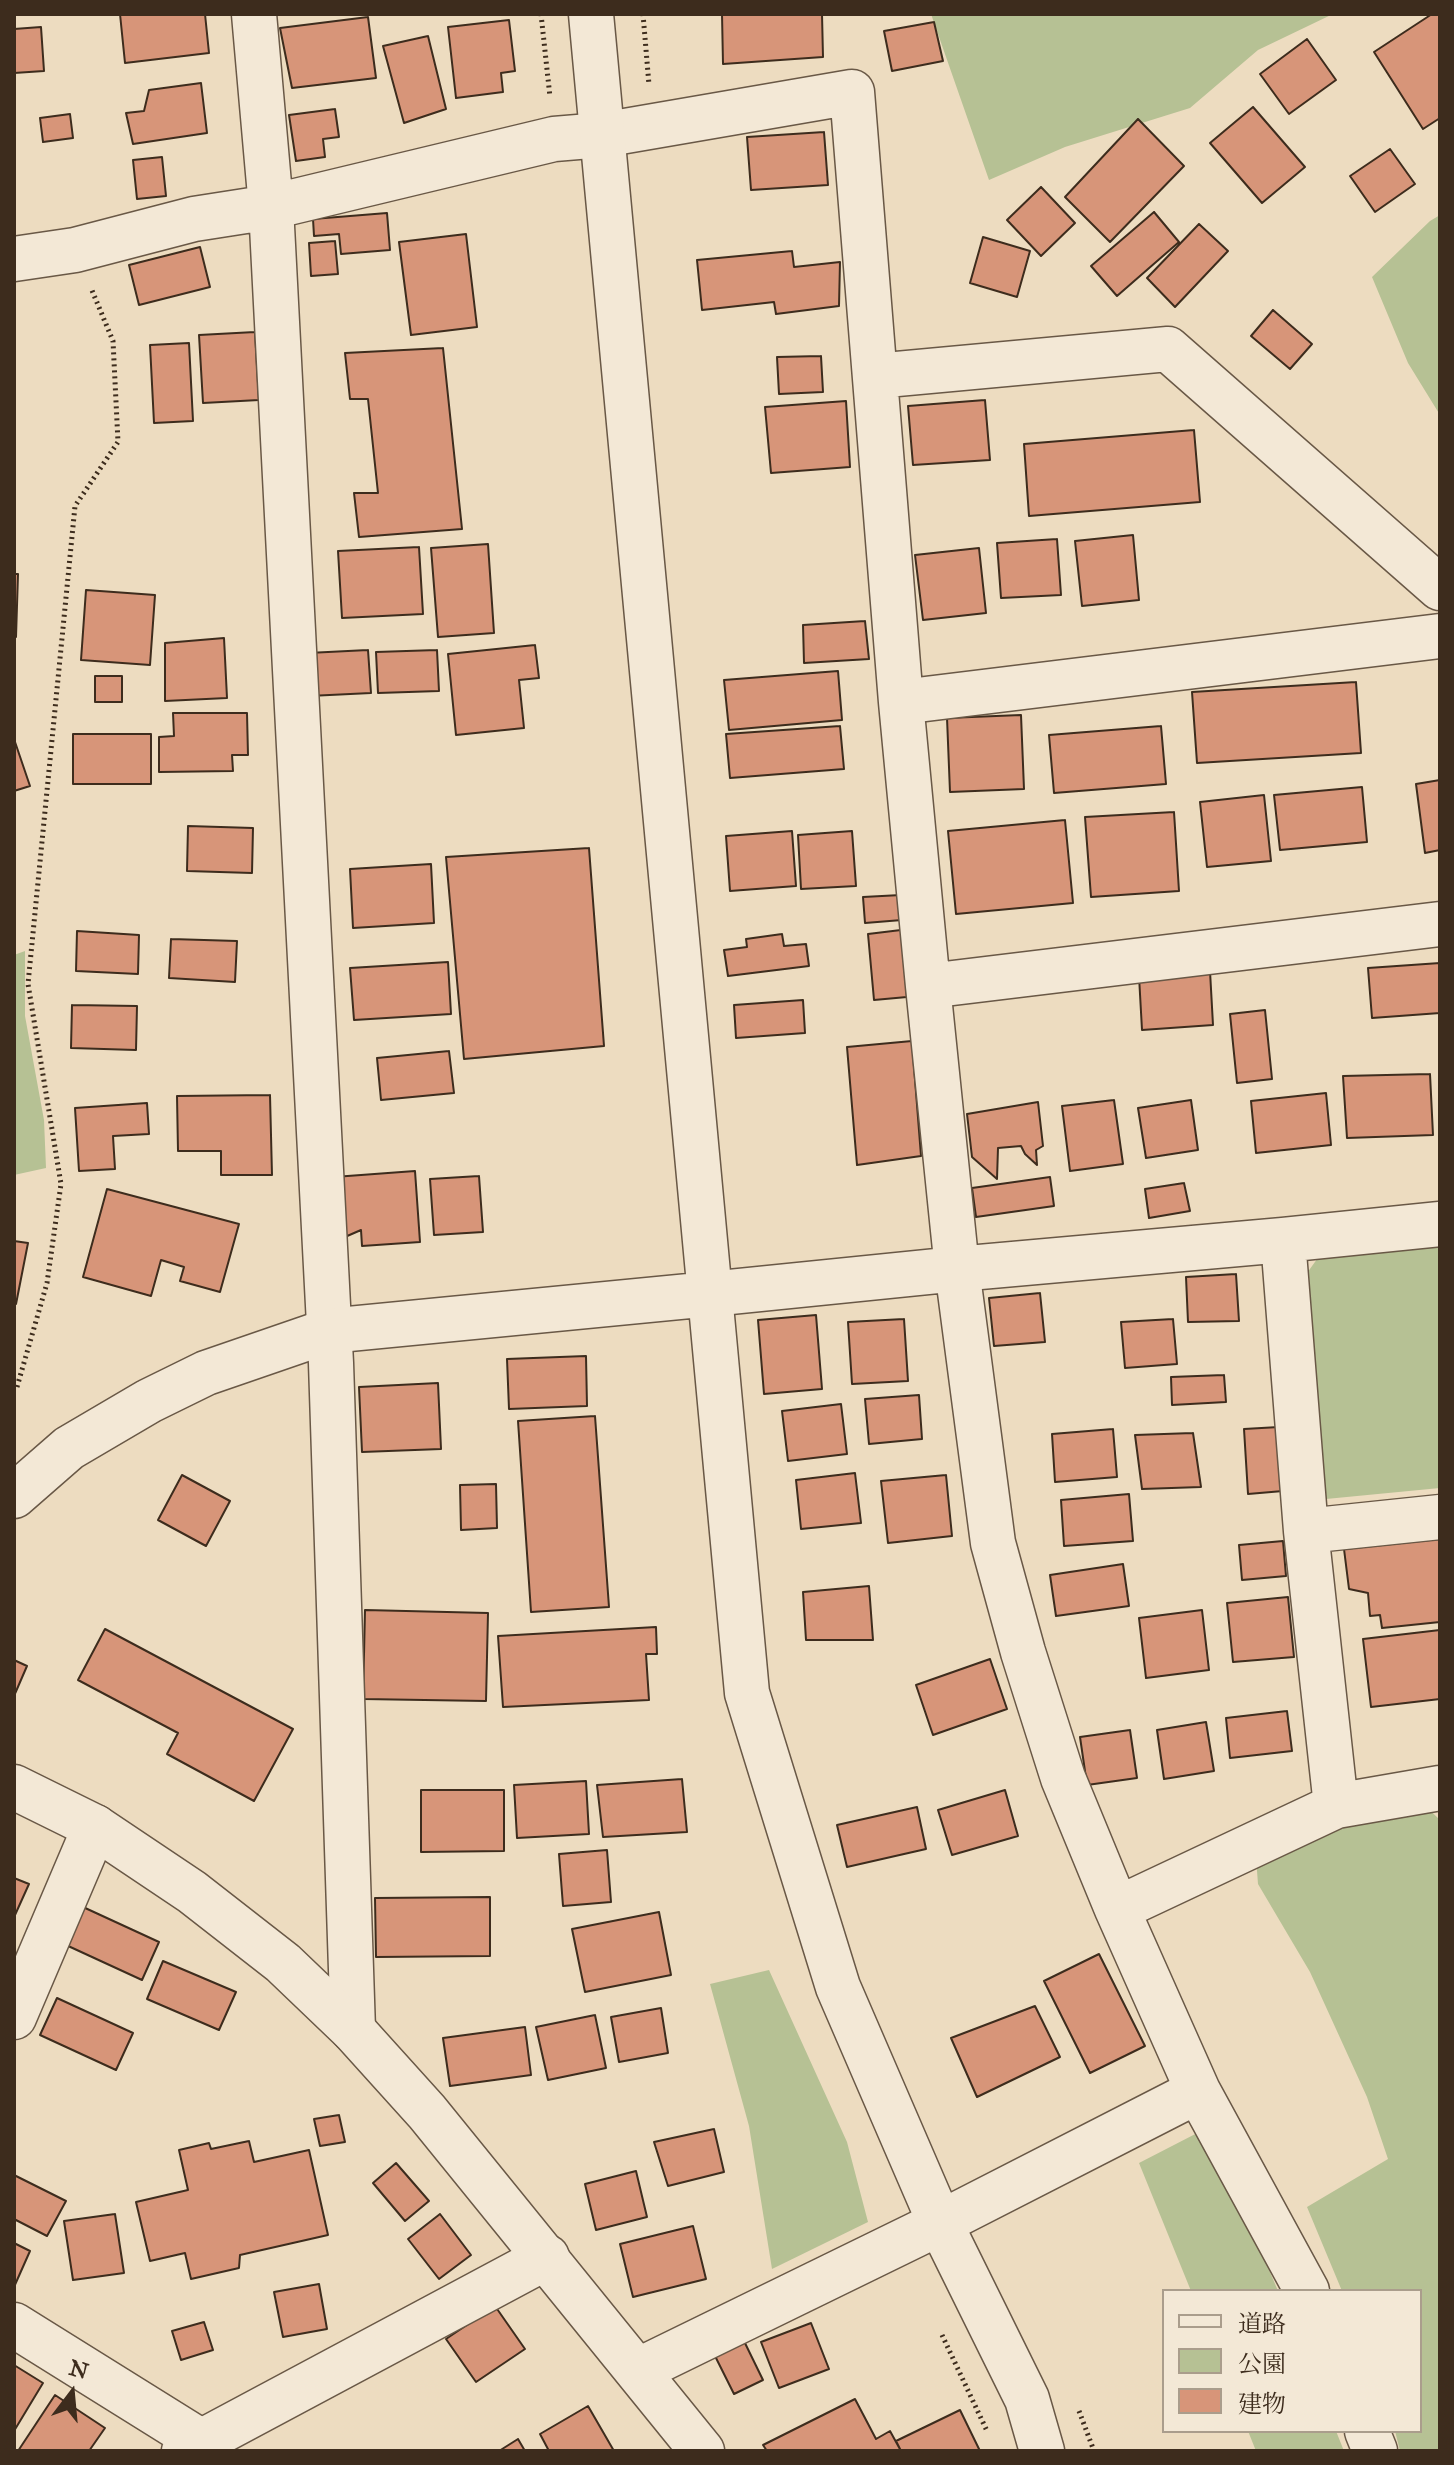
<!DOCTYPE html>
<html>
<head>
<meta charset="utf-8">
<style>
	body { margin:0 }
	#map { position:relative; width:1454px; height:2465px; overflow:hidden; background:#eddcc0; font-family:"IM FELL Great Primer","Noto Serif JP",serif }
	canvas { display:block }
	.frame { position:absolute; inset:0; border:16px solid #3d2c1d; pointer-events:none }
	.legend { position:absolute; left:1162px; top:2289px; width:260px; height:144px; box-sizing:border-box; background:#f3e8d6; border:2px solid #aa9d8c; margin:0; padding:10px 14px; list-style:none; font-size:24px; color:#3d2c1d }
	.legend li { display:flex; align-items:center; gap:16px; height:40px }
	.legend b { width:40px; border:2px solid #aa9d8c }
	.north { position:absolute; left:32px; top:2353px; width:80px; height:80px; -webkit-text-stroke:6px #f3e8d6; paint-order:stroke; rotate:16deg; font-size:22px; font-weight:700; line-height:32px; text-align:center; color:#3d2c1d }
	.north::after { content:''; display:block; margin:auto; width:28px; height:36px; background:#3d2c1d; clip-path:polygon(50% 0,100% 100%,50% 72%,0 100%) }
</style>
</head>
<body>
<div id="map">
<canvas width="1454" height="2465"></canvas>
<div class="frame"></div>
<ul class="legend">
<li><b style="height:10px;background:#f3e8d6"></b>道路</li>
<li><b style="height:22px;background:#b6c194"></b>公園</li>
<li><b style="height:22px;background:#d79579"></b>建物</li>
</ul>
<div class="north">N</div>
</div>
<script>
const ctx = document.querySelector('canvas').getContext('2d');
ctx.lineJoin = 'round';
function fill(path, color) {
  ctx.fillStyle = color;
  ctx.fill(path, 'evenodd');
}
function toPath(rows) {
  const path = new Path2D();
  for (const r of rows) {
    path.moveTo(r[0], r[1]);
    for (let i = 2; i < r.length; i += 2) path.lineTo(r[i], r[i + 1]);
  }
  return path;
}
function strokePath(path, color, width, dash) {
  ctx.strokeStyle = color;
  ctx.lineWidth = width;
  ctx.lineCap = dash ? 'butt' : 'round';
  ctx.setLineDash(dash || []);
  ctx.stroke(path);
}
const green = toPath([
	[931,14,1333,14,1258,50,1190,108,1065,147,989,180],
	[1440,215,1440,415,1408,363,1372,277,1430,221],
	[25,951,25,1016,44,1120,46,1168,14,1175,14,955],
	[1440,1245,1440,1488,1326,1499,1307,1273,1320,1255],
	[1412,1793,1440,1820,1440,2451,1400,2451,1395,2431,1420,2431,1420,2291,1342,2291,1307,2207,1388,2159,1367,2097,1310,1972,1258,1884,1255,1844],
	[769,1970,847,2142,868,2222,772,2269,749,2126,710,1984],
	[1205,2129,1267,2265,1278,2291,1191,2291,1139,2163],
	[1248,2431,1336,2431,1344,2451,1256,2451]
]);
const building = toPath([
	[120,14,205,14,209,53,125,63,120,14],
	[722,14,822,14,823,57,723,64,722,14],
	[1432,14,1440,14,1440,118,1423,129,1374,52,1432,14],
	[368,17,376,78,292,88,280,28,368,17],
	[509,20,515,71,501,73,503,92,456,98,448,27,509,20],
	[934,22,943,61,892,71,884,31,934,22],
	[41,27,44,71,14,73,14,29,41,27],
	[428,36,446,109,404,123,383,46,428,36],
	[1307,39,1336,80,1289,114,1260,74,1307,39],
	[201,83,207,133,133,144,126,113,144,111,149,90,201,83],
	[1253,107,1305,167,1262,203,1210,143,1253,107],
	[335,109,339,137,323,139,325,157,296,161,289,115,335,109],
	[70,114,73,138,43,142,40,118,70,114],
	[1138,119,1184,166,1110,242,1065,197,1138,119],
	[824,132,828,185,751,190,747,137,824,132],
	[1390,149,1415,184,1375,212,1350,176,1390,149],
	[162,157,166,196,137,199,133,160,162,157],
	[1041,187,1075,223,1041,256,1007,220,1041,187],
	[1154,212,1179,242,1117,296,1091,266,1154,212],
	[387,213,390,250,341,254,339,234,314,236,313,219,387,213],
	[1199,224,1228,251,1175,307,1147,278,1199,224],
	[466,234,477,327,411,335,399,242,466,234],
	[983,237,1030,251,1017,297,970,283,983,237],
	[335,241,338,274,311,276,309,243,335,241],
	[200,247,210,287,139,305,129,265,200,247],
	[792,251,794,267,840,262,839,306,776,314,774,302,702,310,697,260,792,251],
	[1273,310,1312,344,1290,369,1251,336,1273,310],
	[255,332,259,400,203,403,199,335,255,332],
	[189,343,193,421,154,423,150,345,189,343],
	[443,348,462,529,359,537,354,493,378,493,368,399,350,399,345,353,443,348],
	[821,356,823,392,779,394,777,357,821,356],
	[985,400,990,460,913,465,908,406,985,400],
	[846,401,850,467,771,473,765,407,846,401],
	[1194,430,1200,502,1029,516,1024,444,1194,430],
	[1133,535,1139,600,1082,606,1075,541,1133,535],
	[1057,539,1061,595,1001,598,997,543,1057,539],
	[488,544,494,633,438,637,431,548,488,544],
	[419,547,423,614,342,618,338,551,419,547],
	[979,548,986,613,923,620,915,555,979,548],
	[14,574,18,574,16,637,14,637,14,574],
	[86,590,155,595,150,665,81,660,86,590],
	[865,621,869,659,804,663,803,625,865,621],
	[224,638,227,698,165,701,165,643,224,638],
	[535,645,539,678,519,680,524,728,456,735,448,654,535,645],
	[368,650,371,693,309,696,308,653,368,650],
	[437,650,439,691,378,693,376,652,437,650],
	[838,671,842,720,729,730,724,680,838,671],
	[95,676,122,676,122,702,95,702,95,676],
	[1356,682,1361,753,1197,763,1192,692,1356,682],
	[173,713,247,713,248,755,232,755,233,771,159,772,159,737,174,736,173,713],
	[1021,715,1024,789,950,792,947,718,1021,715],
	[840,726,844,769,730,778,726,734,840,726],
	[1161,726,1166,784,1054,793,1049,735,1161,726],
	[73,734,151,734,151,784,73,784,73,734],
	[14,739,30,786,14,791,14,739],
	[1440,780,1440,850,1425,853,1416,784,1440,780],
	[1362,787,1367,842,1280,850,1274,795,1362,787],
	[1264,795,1271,861,1207,867,1200,802,1264,795],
	[1174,812,1179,891,1091,897,1085,817,1174,812],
	[1065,820,1073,903,956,914,948,831,1065,820],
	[188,826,253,828,252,873,187,871,188,826],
	[792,831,796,886,730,891,726,836,792,831],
	[852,831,856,886,801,889,798,835,852,831],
	[589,848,604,1046,464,1059,446,857,589,848],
	[431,864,434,923,353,928,350,869,431,864],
	[901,895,902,920,865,923,863,897,901,895],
	[901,930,907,997,874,1000,868,934,901,930],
	[77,931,139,935,138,974,76,971,77,931],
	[782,934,784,946,806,944,809,966,728,976,724,950,747,947,746,939,782,934],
	[171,939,237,941,235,982,169,978,171,939],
	[448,962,451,1014,354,1020,350,968,448,962],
	[1440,963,1440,1013,1372,1018,1368,968,1440,963],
	[1210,971,1213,1025,1142,1030,1139,976,1210,971],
	[803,1000,805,1033,736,1038,734,1005,803,1000],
	[72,1005,137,1006,136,1050,71,1048,72,1005],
	[1265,1010,1272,1079,1237,1083,1230,1014,1265,1010],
	[912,1041,921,1156,857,1165,847,1047,912,1041],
	[449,1051,454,1093,381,1100,377,1058,449,1051],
	[1430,1074,1433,1135,1347,1138,1343,1076,1430,1074],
	[1326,1093,1331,1145,1256,1153,1251,1101,1326,1093],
	[270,1095,272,1175,221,1175,221,1151,178,1151,177,1096,270,1095],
	[1114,1100,1123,1164,1070,1171,1062,1106,1114,1100],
	[1191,1100,1198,1150,1146,1158,1138,1108,1191,1100],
	[1038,1102,1043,1146,1036,1150,1037,1165,1025,1154,1021,1146,998,1148,997,1179,972,1157,967,1114,1038,1102],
	[147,1103,149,1134,113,1136,115,1169,79,1171,75,1108,147,1103],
	[415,1171,420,1242,362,1246,361,1230,338,1240,334,1177,415,1171],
	[479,1176,483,1232,434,1235,430,1179,479,1176],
	[1050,1177,1054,1206,976,1217,972,1188,1050,1177],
	[1184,1183,1190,1211,1149,1218,1145,1189,1184,1183],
	[107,1189,239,1224,220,1292,180,1281,184,1267,161,1260,151,1296,83,1277,107,1189],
	[14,1241,28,1243,16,1304,14,1304,14,1241],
	[1236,1274,1239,1321,1188,1322,1186,1277,1236,1274],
	[1040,1293,1045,1342,994,1346,989,1298,1040,1293],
	[816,1315,822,1389,764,1394,758,1320,816,1315],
	[904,1319,908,1381,852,1384,848,1322,904,1319],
	[1173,1319,1177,1364,1125,1368,1121,1322,1173,1319],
	[586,1356,587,1406,509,1409,507,1359,586,1356],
	[1224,1375,1226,1402,1172,1405,1171,1377,1224,1375],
	[438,1383,441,1449,362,1452,359,1387,438,1383],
	[919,1395,922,1439,869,1444,865,1399,919,1395],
	[841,1404,847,1454,788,1461,782,1411,841,1404],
	[595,1416,609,1607,531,1612,518,1421,595,1416],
	[1279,1427,1283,1491,1248,1494,1244,1429,1279,1427],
	[1113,1429,1117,1477,1055,1482,1052,1434,1113,1429],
	[1193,1433,1201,1487,1142,1489,1135,1435,1193,1433],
	[855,1473,861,1523,801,1529,796,1480,855,1473],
	[182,1475,230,1501,206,1546,158,1520,182,1475],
	[946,1475,952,1536,888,1543,881,1481,946,1475],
	[496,1484,497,1528,461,1530,460,1485,496,1484],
	[1129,1494,1133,1541,1064,1546,1061,1500,1129,1494],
	[1440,1539,1440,1622,1382,1628,1380,1615,1370,1616,1368,1593,1349,1589,1344,1549,1440,1539],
	[1283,1541,1286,1576,1242,1580,1239,1545,1283,1541],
	[1123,1564,1129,1606,1056,1616,1050,1575,1123,1564],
	[869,1586,873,1640,806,1640,803,1592,869,1586],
	[1288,1597,1294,1657,1233,1662,1227,1603,1288,1597],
	[365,1610,488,1613,486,1701,363,1699,365,1610],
	[1202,1610,1209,1670,1146,1678,1139,1618,1202,1610],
	[656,1627,657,1654,646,1654,649,1700,503,1707,498,1636,656,1627],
	[105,1629,293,1729,254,1801,167,1754,178,1733,78,1680,105,1629],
	[1440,1630,1440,1699,1371,1707,1363,1639,1440,1630],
	[990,1659,1007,1709,933,1735,916,1685,990,1659],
	[14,1660,27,1666,14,1696,14,1660],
	[1287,1711,1292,1751,1230,1758,1226,1718,1287,1711],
	[1206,1722,1214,1771,1164,1779,1157,1730,1206,1722],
	[1130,1730,1137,1778,1087,1785,1080,1737,1130,1730],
	[682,1779,687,1832,603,1837,597,1785,682,1779],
	[586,1781,589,1834,517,1838,514,1785,586,1781],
	[421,1790,504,1790,504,1851,421,1852,421,1790],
	[1005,1790,1018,1836,952,1855,938,1810,1005,1790],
	[917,1807,926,1849,847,1867,837,1825,917,1807],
	[607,1850,611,1902,563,1906,559,1854,607,1850],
	[14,1878,29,1884,15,1915,14,1914,14,1878],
	[490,1897,490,1956,376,1957,375,1898,490,1897],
	[83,1907,159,1942,142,1980,66,1945,83,1907],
	[659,1912,671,1975,585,1992,572,1929,659,1912],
	[1099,1954,1145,2046,1090,2073,1044,1981,1099,1954],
	[163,1961,236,1992,219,2030,147,1999,163,1961],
	[57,1998,133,2033,116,2070,40,2035,57,1998],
	[1035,2006,1060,2057,977,2097,951,2038,1035,2006],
	[661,2008,668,2053,619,2062,611,2017,661,2008],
	[595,2015,606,2068,548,2080,536,2027,595,2015],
	[525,2027,531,2075,450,2086,443,2038,525,2027],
	[339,2115,345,2142,320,2146,314,2119,339,2115],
	[714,2129,724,2172,668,2186,654,2142,714,2129],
	[249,2141,254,2162,309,2150,328,2235,240,2255,239,2268,191,2279,185,2253,150,2261,136,2202,188,2190,179,2150,209,2143,211,2149,249,2141],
	[396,2163,429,2201,405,2221,373,2183,396,2163],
	[636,2171,647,2217,596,2230,585,2184,636,2171],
	[14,2175,66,2201,47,2236,14,2219,14,2175],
	[115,2214,124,2273,73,2280,64,2221,115,2214],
	[440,2214,471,2255,439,2279,408,2239,440,2214],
	[693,2226,706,2279,633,2297,620,2244,693,2226],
	[14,2243,30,2251,14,2287,14,2243],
	[319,2284,327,2329,283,2337,274,2292,319,2284],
	[495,2306,525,2349,476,2382,446,2339,495,2306],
	[204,2322,213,2350,181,2360,172,2331,204,2322],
	[811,2323,829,2369,779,2388,761,2342,811,2323],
	[743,2339,763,2380,734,2394,714,2354,743,2339],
	[14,2365,43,2383,14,2431,14,2365],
	[55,2395,105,2428,89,2451,18,2451,55,2395],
	[855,2399,876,2439,890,2431,901,2451,767,2451,763,2445,855,2399],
	[588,2406,614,2451,549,2451,540,2434,588,2406],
	[960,2410,980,2451,901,2451,896,2441,960,2410],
	[518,2439,525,2451,499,2451,518,2439]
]);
const path = toPath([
	[541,14,550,97],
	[643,14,649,85],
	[17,1387,47,1283,61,1184,28,984,75,506,118,442,113,341,91,288],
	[942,2335,987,2431],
	[1079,2411,1094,2451]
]);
const minor = toPath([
	[254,14,271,207,331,1363,353,2030],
	[14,259,75,250,194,219,271,207,554,139,602,135,852,92,901,702,928,986,957,1269,993,1543,1023,1652,1063,1778,1117,1909,1198,2091,1307,2291],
	[875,376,1168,349,1440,588],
	[901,702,1440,636],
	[928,986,1440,924],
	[1283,1240,1306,1531,1336,1806],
	[710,1294,957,1269,1283,1240,1440,1224],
	[1306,1531,1440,1517],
	[1117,1909,1336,1806,1440,1788],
	[14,2017,95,1827],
	[14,2325,200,2441,210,2451],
	[639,2370,940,2223,1198,2091],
	[1367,2431,1375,2451],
	[184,2451,547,2257]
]);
const tertiary = toPath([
	[591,14,747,1693,838,1987,940,2223,1027,2399,1042,2451],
	[14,1496,69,1448,149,1401,206,1373,328,1331,710,1294],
	[14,1787,95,1827,192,1892,283,1963,353,2030,427,2112,702,2451]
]);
fill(green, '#b6c194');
fill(building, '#d79579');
strokePath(building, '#3d2c1d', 2);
strokePath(minor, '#695846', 47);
strokePath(tertiary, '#695846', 47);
strokePath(path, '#3d2c1d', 5, [2, 4]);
strokePath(minor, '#f3e8d6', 44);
strokePath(tertiary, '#f3e8d6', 44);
</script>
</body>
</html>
